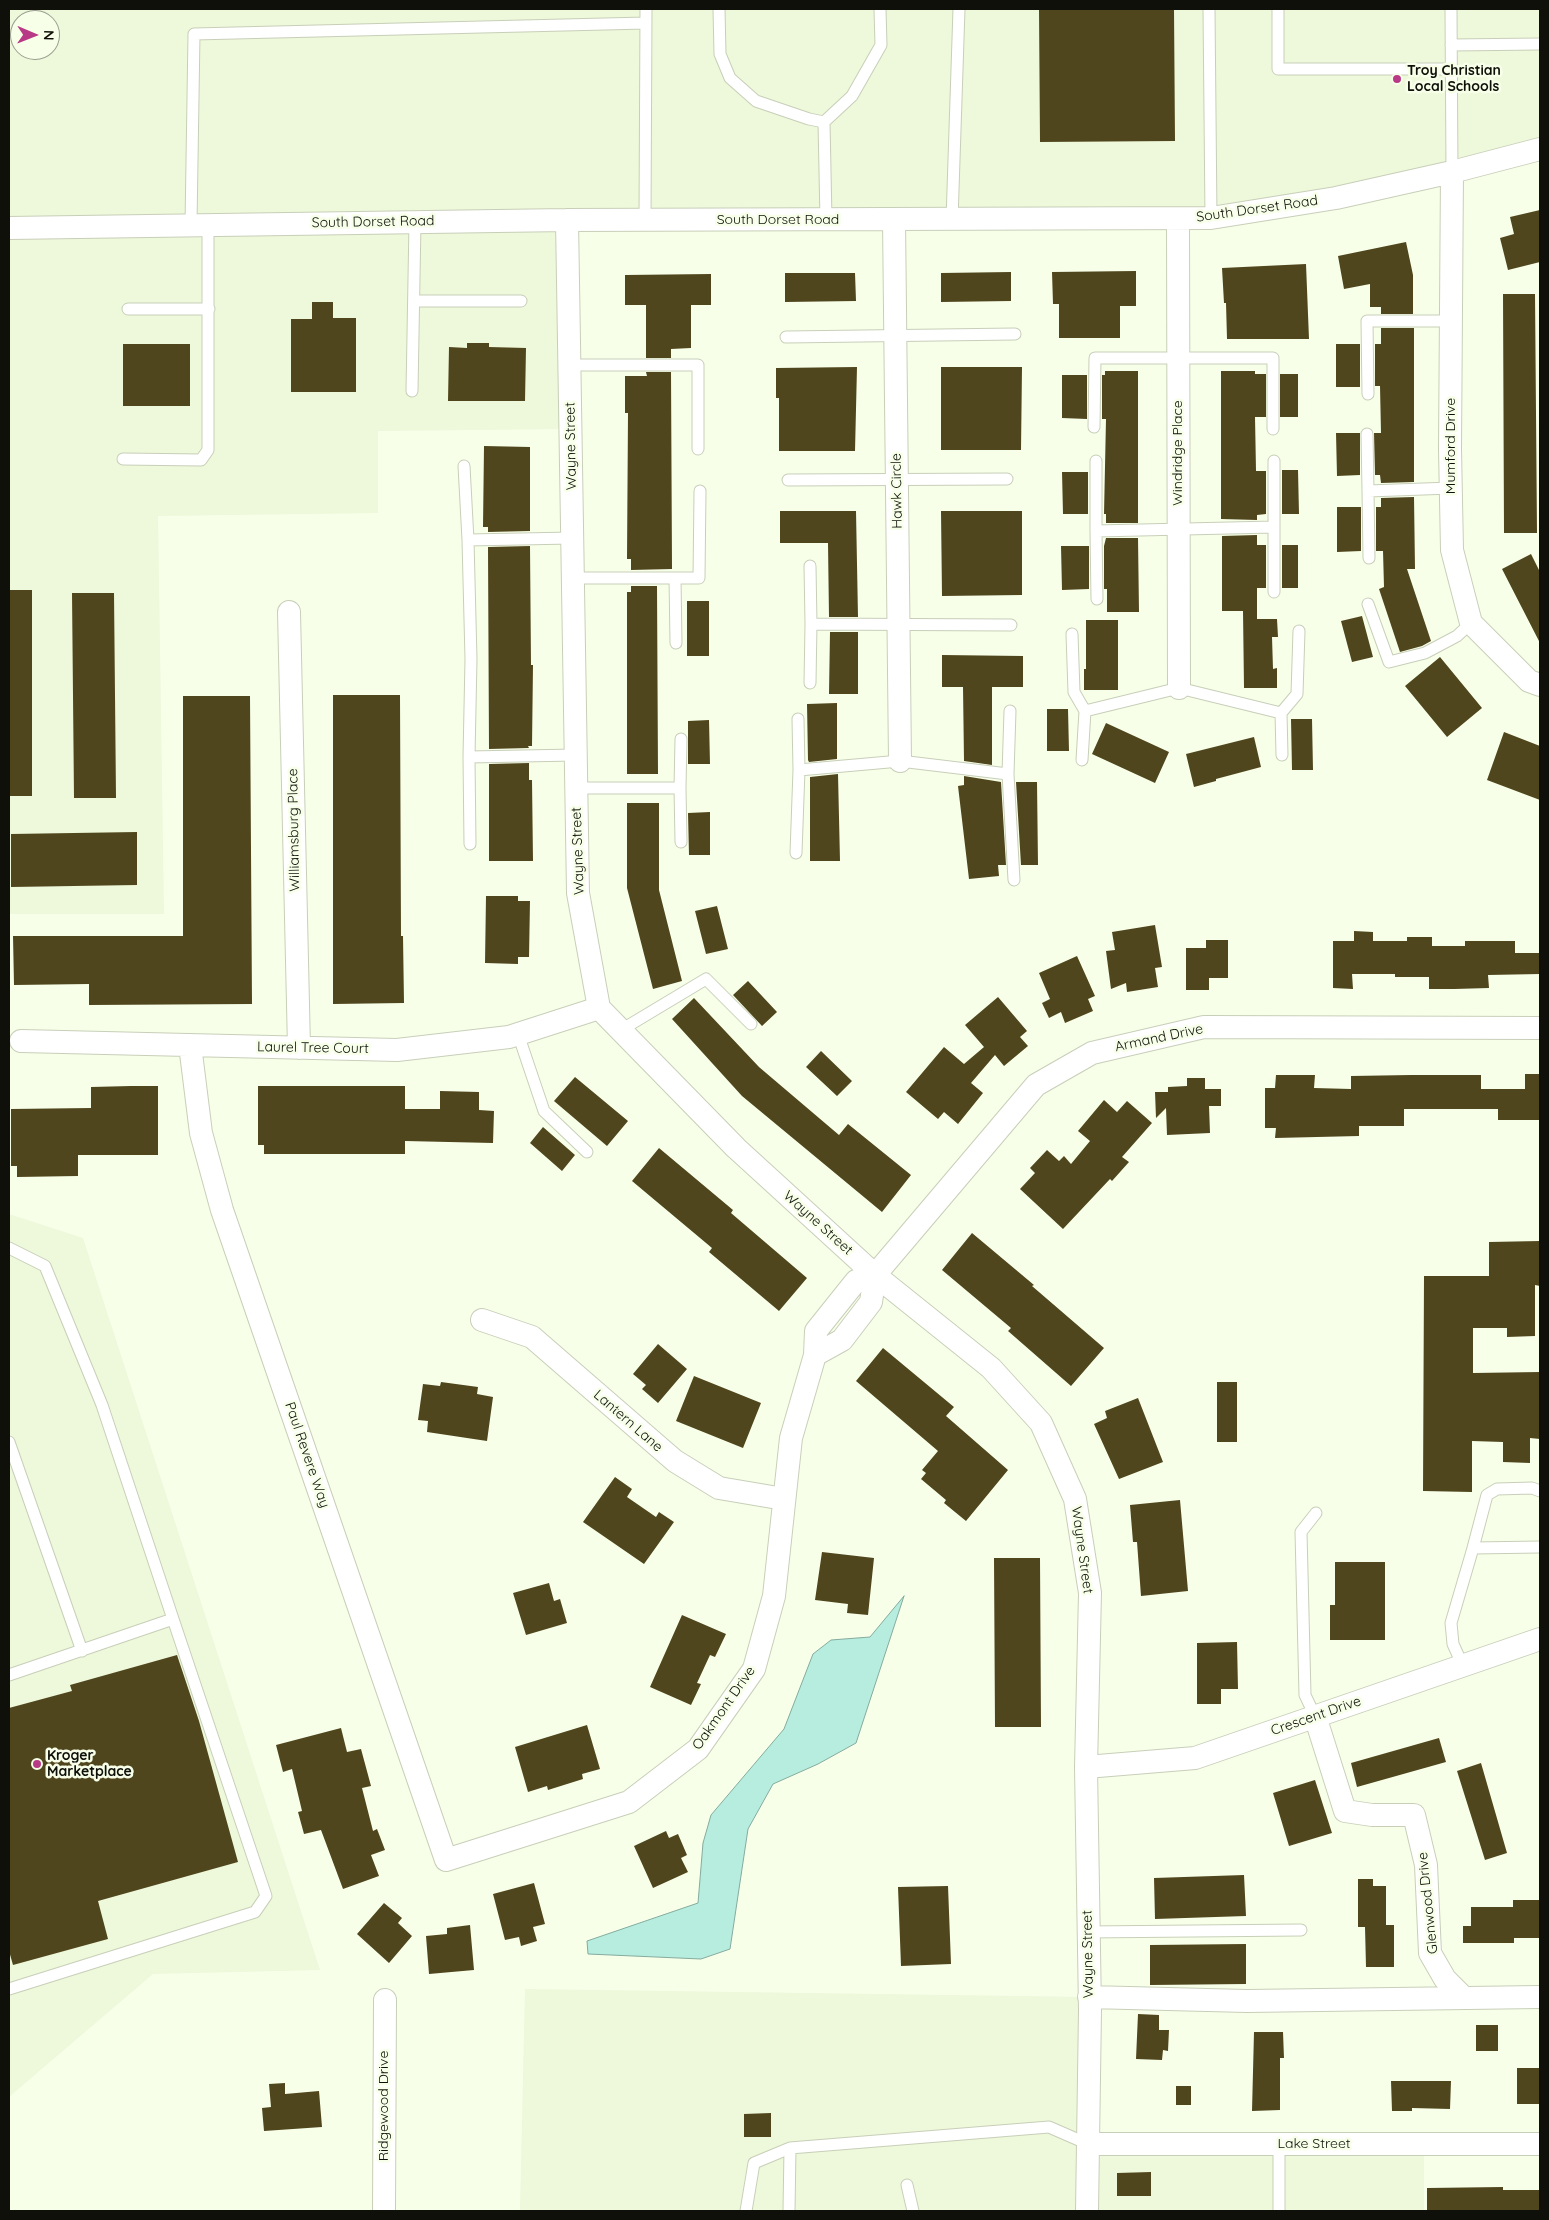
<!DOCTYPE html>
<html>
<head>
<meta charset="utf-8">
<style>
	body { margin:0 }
	#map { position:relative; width:1549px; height:2220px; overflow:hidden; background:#f7ffe9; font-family:Quicksand,sans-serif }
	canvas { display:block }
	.frame { position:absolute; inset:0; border:10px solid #0e1009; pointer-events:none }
	.north { position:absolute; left:10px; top:10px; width:50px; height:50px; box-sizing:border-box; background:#f7ffe9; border:1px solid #9a9f8f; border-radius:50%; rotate:91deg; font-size:14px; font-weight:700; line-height:20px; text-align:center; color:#0e1009 }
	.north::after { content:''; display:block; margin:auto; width:18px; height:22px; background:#b83986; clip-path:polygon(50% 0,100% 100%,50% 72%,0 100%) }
</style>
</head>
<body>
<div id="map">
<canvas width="1549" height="2220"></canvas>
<div class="frame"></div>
<div class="north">N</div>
</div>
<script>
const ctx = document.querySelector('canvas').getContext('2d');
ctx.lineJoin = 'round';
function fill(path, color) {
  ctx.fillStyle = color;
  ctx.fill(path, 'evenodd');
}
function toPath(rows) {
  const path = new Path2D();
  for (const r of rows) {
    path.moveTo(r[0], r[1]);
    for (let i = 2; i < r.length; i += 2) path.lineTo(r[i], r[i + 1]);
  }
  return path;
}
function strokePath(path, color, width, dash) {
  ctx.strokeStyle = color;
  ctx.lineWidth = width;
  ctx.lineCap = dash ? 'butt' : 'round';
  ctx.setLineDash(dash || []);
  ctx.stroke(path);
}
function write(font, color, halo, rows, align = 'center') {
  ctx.font = font + ' Quicksand,sans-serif';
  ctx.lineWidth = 5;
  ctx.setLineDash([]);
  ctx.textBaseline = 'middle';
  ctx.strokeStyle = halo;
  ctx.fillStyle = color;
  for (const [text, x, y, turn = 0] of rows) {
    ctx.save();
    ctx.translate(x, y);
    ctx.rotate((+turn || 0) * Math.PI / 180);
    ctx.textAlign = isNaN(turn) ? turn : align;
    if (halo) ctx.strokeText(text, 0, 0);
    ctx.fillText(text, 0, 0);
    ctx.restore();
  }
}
const built = toPath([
	[9,9,1540,9,1540,149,1211,218,567,220,570,429,378,431,378,513,158,516,164,914,9,914],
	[20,20,50,20,50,50,20,50],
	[9,1214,83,1238,320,1970,153,1974,9,2097],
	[525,1989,1089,1997,1088,2144,1424,2144,1424,2211,520,2211]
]);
const water = toPath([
	[904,1596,856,1743,818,1764,773,1784,748,1829,730,1949,701,1959,588,1954,587,1941,698,1903,703,1843,711,1815,784,1729,813,1654,831,1640,870,1637,904,1596]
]);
const building = toPath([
	[1039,9,1174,9,1175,141,1040,142],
	[1540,210,1540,262,1508,270,1500,238,1514,234,1510,217],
	[1406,242,1413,275,1413,314,1381,314,1381,307,1370,307,1370,284,1344,289,1338,256],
	[1306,264,1309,339,1227,339,1226,303,1224,303,1222,268],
	[1136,271,1136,306,1120,306,1120,338,1059,338,1059,304,1053,304,1052,272],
	[1011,272,1011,301,941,302,941,273],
	[785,273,855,273,856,301,785,302],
	[711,274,711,305,691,305,691,348,671,349,671,358,646,358,646,305,625,305,625,275],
	[1503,294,1535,294,1537,533,1504,533],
	[312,302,333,302,333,318,356,318,356,392,291,392,291,319,312,319],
	[1381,328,1414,328,1414,482,1381,483,1380,475,1375,475,1374,433,1381,433,1380,386,1375,386,1375,344,1381,344],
	[467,343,489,343,489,347,526,348,525,401,448,401,449,347,467,348],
	[123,344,190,344,190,406,123,406],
	[1336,344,1360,344,1360,387,1336,387],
	[857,367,855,451,779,451,779,398,776,398,776,368],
	[941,367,1022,367,1021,450,941,450],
	[1105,371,1138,371,1138,523,1106,523,1106,514,1104,514,1106,419,1102,419,1102,375,1105,375],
	[1221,371,1255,371,1255,374,1266,374,1266,417,1255,417,1256,471,1266,471,1266,514,1257,515,1257,520,1221,519],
	[646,372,671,372,672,569,631,570,631,559,627,559,628,413,625,413,625,376,647,376],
	[1280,374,1298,374,1298,417,1280,417],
	[1062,375,1087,375,1087,419,1062,418],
	[1336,433,1360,433,1360,475,1337,476],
	[484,446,530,447,530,531,488,532,488,527,483,527],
	[1282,470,1298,470,1299,514,1282,514],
	[1062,472,1088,472,1088,514,1063,514],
	[1414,497,1415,569,1407,569,1431,641,1422,646,1400,652,1379,589,1384,587,1383,551,1376,551,1376,507,1381,507,1381,498],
	[1337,507,1361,507,1361,551,1337,552],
	[780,511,856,511,858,617,829,617,828,543,780,543],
	[941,511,1022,511,1022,595,942,596],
	[1257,535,1257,545,1266,545,1266,588,1257,588,1257,619,1277,619,1278,637,1272,637,1273,669,1277,668,1277,688,1244,688,1243,611,1222,611,1222,536],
	[1106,538,1138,538,1139,612,1107,612,1107,589,1104,589,1104,546],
	[1282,545,1298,545,1298,588,1282,588],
	[530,546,531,665,533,665,532,746,528,746,529,748,489,749,488,547],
	[1061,546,1089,546,1089,589,1062,590],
	[1531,554,1540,572,1540,643,1502,569],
	[631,586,657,586,658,774,627,774,627,592,631,592],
	[9,590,32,590,32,796,9,796],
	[72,593,114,593,116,798,74,798],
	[687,601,709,601,709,656,687,656],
	[1362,616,1373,657,1352,662,1341,621],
	[1086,620,1118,620,1118,690,1084,690,1084,669,1086,669],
	[830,632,858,632,858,694,829,694],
	[942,655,1023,656,1023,687,992,687,992,765,964,761,963,687,942,687],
	[1440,657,1482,708,1447,737,1405,686],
	[333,695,400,695,401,936,403,936,404,1003,333,1004],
	[183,696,250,696,252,1004,89,1005,89,984,14,985,13,936,183,936],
	[837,703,837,759,809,762,808,760,807,704],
	[1047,709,1068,709,1069,751,1047,751],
	[1291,719,1312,719,1313,770,1292,770],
	[709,720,710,764,688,764,688,721],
	[1106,723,1169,752,1155,783,1092,754],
	[1504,732,1540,746,1540,800,1487,780],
	[1254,737,1261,767,1216,779,1216,781,1194,787,1186,754],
	[529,763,529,780,532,780,533,861,489,861,489,764],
	[838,774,840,861,810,861,810,777],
	[964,776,1001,782,1006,865,998,865,999,876,969,879,958,786,964,785],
	[1016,782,1037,782,1038,865,1021,865],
	[627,803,659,803,659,890,682,981,653,989,627,888],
	[710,812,710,855,689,855,688,813],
	[137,832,137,885,11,887,11,834],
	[486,896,518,896,518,901,530,901,529,957,518,957,518,964,485,963],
	[717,906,728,949,706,954,695,911],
	[1155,925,1162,967,1155,968,1158,987,1127,992,1126,983,1111,989,1106,951,1115,950,1112,932],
	[1354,931,1373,932,1373,941,1407,941,1407,937,1432,937,1432,946,1465,946,1465,941,1515,941,1515,953,1540,953,1540,974,1488,975,1489,988,1454,989,1429,989,1429,977,1395,977,1395,974,1352,974,1353,989,1333,988,1333,941,1354,941],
	[1206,940,1228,940,1228,978,1209,978,1209,990,1186,990,1186,948,1206,948],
	[1077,956,1095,996,1088,999,1093,1011,1065,1023,1061,1012,1049,1018,1042,1003,1050,999,1039,973],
	[748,981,777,1012,762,1026,733,995],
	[998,997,1027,1031,1020,1037,1028,1046,1004,1066,995,1055,971,1083,983,1093,958,1124,944,1112,938,1119,906,1092,944,1047,964,1064,984,1047,965,1025],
	[694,998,759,1067,839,1135,848,1124,911,1175,882,1212,742,1096,672,1019],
	[821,1051,852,1081,837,1096,806,1067],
	[1525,1074,1540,1074,1540,1120,1498,1120,1498,1109,1404,1109,1404,1126,1359,1126,1359,1136,1275,1138,1276,1128,1265,1128,1265,1088,1275,1088,1276,1075,1315,1075,1314,1088,1351,1089,1351,1076,1411,1075,1481,1075,1481,1089,1525,1089],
	[575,1077,628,1121,607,1146,554,1101],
	[1187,1078,1205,1078,1205,1089,1221,1089,1221,1106,1209,1106,1210,1133,1167,1135,1166,1108,1156,1118,1155,1092,1168,1092,1168,1087,1187,1086],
	[131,1086,158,1086,158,1155,78,1155,78,1176,17,1177,17,1166,11,1166,11,1109,91,1108,91,1087],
	[258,1086,405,1086,405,1109,440,1109,440,1091,479,1092,479,1110,494,1111,493,1143,405,1141,405,1154,264,1154,264,1145,258,1145],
	[1104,1100,1117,1112,1127,1101,1152,1123,1122,1157,1129,1162,1112,1181,1110,1179,1063,1229,1020,1189,1035,1173,1030,1168,1047,1150,1059,1161,1064,1156,1071,1164,1090,1141,1078,1131],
	[543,1127,575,1155,562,1171,530,1143],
	[659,1148,733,1210,731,1213,807,1278,779,1311,709,1252,712,1248,632,1181],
	[972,1233,1034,1285,1032,1286,1104,1348,1071,1386,1008,1331,1011,1328,942,1270],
	[1540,1241,1540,1286,1535,1285,1535,1336,1507,1337,1507,1328,1473,1328,1473,1373,1540,1372,1540,1439,1530,1438,1530,1463,1503,1462,1503,1442,1472,1441,1472,1492,1423,1491,1424,1276,1489,1276,1489,1242],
	[658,1344,687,1369,658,1403,642,1389,646,1385,633,1374],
	[883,1348,954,1407,946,1416,1008,1470,966,1521,944,1503,946,1500,921,1479,926,1473,922,1470,938,1451,856,1381],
	[694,1376,761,1403,743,1448,676,1421],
	[441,1382,478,1387,477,1394,493,1397,487,1441,427,1432,428,1421,418,1420,423,1384,440,1386],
	[1217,1382,1237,1382,1237,1442,1217,1442],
	[1138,1398,1163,1462,1119,1479,1094,1424,1107,1418,1105,1411],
	[615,1477,632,1489,627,1497,656,1517,659,1512,674,1522,644,1564,583,1522],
	[1180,1500,1188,1591,1141,1596,1137,1542,1133,1542,1130,1505],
	[822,1552,874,1558,868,1615,847,1613,848,1604,815,1600],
	[994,1558,1040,1558,1041,1727,995,1727],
	[1335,1562,1385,1562,1385,1640,1330,1640,1330,1605,1335,1605],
	[549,1583,554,1601,560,1599,567,1623,526,1635,513,1593],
	[682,1615,726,1634,715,1657,710,1655,697,1683,701,1684,691,1705,650,1687],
	[1237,1642,1238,1689,1221,1689,1221,1704,1197,1704,1197,1643],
	[177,1655,199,1721,238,1862,98,1901,108,1939,13,1965,9,1951,9,1708,72,1691,70,1685],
	[587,1725,600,1769,582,1774,583,1779,548,1790,547,1786,528,1792,515,1747],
	[341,1728,347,1752,361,1749,371,1786,362,1788,373,1831,377,1829,385,1850,371,1855,379,1876,343,1889,321,1830,304,1834,298,1812,302,1811,292,1769,283,1772,276,1745],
	[1439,1738,1446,1762,1357,1787,1351,1763],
	[1481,1763,1507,1853,1485,1860,1457,1771],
	[1315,1780,1332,1833,1289,1846,1273,1793],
	[666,1831,669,1838,678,1834,687,1855,681,1858,688,1872,653,1888,634,1846],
	[1244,1875,1246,1916,1155,1919,1154,1878],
	[1358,1879,1373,1879,1373,1886,1386,1886,1386,1925,1394,1925,1394,1967,1366,1967,1365,1927,1358,1927],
	[534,1883,545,1924,533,1927,537,1941,521,1946,519,1937,505,1940,493,1894],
	[948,1886,951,1964,901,1966,898,1887],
	[1513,1900,1540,1900,1540,1938,1514,1938,1514,1943,1463,1943,1463,1926,1471,1926,1471,1907,1513,1907],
	[384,1903,402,1918,398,1923,412,1936,389,1963,357,1934],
	[470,1925,474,1970,429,1974,426,1936,447,1934,447,1928],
	[1246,1944,1246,1984,1150,1985,1150,1945],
	[1138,2014,1159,2015,1159,2030,1169,2030,1168,2051,1163,2050,1162,2060,1136,2059],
	[1476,2025,1498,2025,1498,2051,1476,2051],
	[1254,2032,1283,2032,1284,2058,1280,2058,1280,2110,1252,2111],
	[1517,2068,1540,2068,1540,2104,1517,2104],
	[1391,2081,1451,2081,1450,2109,1412,2108,1412,2111,1392,2111],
	[285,2083,285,2094,319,2091,322,2127,264,2131,262,2108,271,2107,269,2084],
	[1176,2086,1191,2086,1191,2105,1176,2105],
	[771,2113,771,2137,744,2137,744,2114],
	[1151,2172,1151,2196,1117,2196,1117,2173],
	[1503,2187,1503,2190,1540,2190,1540,2211,1427,2211,1427,2188]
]);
const lane = toPath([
	[719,9,720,54,730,78,756,101,809,119,824,122],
	[1209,9,1211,218],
	[1278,9,1278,69,1451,69],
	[1451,9,1452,172],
	[1451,45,1540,44],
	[645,220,646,9],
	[826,220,824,122,852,96,881,45,880,9],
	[952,220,959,9],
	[191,225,194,34,646,23],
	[414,301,521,301],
	[128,309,209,309],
	[786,337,1015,334],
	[569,365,698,365,698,449],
	[412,391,415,222],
	[1368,394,1367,321,1451,321],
	[1094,427,1095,358,1273,358,1273,429],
	[1367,434,1368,491],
	[123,459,201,460,208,450,208,225],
	[1096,461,1096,531],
	[464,466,468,540,572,538],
	[788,480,1007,479],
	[468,540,471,659,469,757],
	[1369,558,1368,491,1451,488],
	[810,566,811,624],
	[573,578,699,578,700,491],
	[675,578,676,643],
	[1274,592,1274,527],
	[1097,599,1096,531,1274,527,1274,461],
	[1368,604,1389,662,1425,653,1457,636,1471,623],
	[1072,634,1074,692,1085,711],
	[810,683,811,624,1011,625],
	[1281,713,1282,755],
	[798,719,799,770],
	[1082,760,1085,711,1179,688,1281,713,1297,694,1299,631],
	[1008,774,1014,880],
	[576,788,680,788,681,739],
	[680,788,681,842],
	[470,844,469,757,575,755],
	[796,853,799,770,900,761,1008,774,1010,711],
	[621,1030,706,979,751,1024],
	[518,1034,544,1111,587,1152],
	[9,1248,45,1266,102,1405,173,1619,9,1675],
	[9,1442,82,1651],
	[1473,1548,1487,1495,1497,1489,1532,1488,1540,1491],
	[1463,1666,1453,1644,1451,1623,1473,1548,1540,1547],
	[1315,1716,1305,1695,1301,1532,1316,1513],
	[1087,1932,1301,1930],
	[9,1989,255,1912,266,1896,173,1619],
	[907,2185,913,2211],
	[746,2211,754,2163,790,2148,1049,2127,1088,2144],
	[789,2211,790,2148],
	[1279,2211,1279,2144]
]);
const street = toPath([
	[1452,172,1450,449,1452,550,1471,623,1529,681,1540,685],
	[1178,219,1179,688],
	[567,220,578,893,599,1008,736,1148,875,1275,991,1368,1041,1423,1075,1499,1090,1593,1086,1767,1090,2010,1087,2211],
	[894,220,900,761],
	[9,228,567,220,1211,218,1336,198,1452,172,1540,149],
	[289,612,299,1048],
	[21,1041,397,1050,509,1037,599,1008],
	[190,1045,201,1133,222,1210,446,1860,629,1802,698,1749,754,1669,774,1596,791,1438,815,1355,816,1331,856,1281,875,1275],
	[875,1275,1036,1085,1092,1053,1204,1027,1540,1028],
	[482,1320,532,1337,675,1461,719,1488,784,1499],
	[815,1355,842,1340,871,1302,875,1275],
	[1315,1716,1345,1811,1372,1815,1414,1815,1426,1865,1430,1953,1445,1979,1464,1998],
	[1086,1767,1195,1758,1540,1639],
	[1089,1997,1247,2001,1540,1997],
	[1088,2144,1540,2144],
	[384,2211,385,2000]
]);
const markers = [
	[1397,79,5,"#b83986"],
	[37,1764,5,"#b83986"]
];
const poiNames = [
	["Troy Christian",1407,71],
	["Local Schools",1407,87],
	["Kroger",47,1756],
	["Marketplace",47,1772]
];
const streetNames = [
	["South Dorset Road",1257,209,-8],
	["South Dorset Road",778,220],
	["South Dorset Road",373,222,-1],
	["Wayne Street",571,446,-91],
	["Mumford Drive",1451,446,-90],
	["Windridge Place",1178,453,-90],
	["Hawk Circle",897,491,-91],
	["Williamsburg Place",294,830,-91],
	["Wayne Street",578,851,-92],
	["Armand Drive",1159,1038,-12],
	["Laurel Tree Court",313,1048,1],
	["Wayne Street",818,1223,42],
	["Lantern Lane",628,1421,41],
	["Paul Revere Way",307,1455,71],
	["Wayne Street",1082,1550,82],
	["Oakmont Drive",724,1708,-55],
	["Crescent Drive",1316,1716,-19],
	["Glenwood Drive",1428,1903,-96],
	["Wayne Street",1088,1954,-91],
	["Ridgewood Drive",384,2106,-90],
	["Lake Street",1314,2144]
];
fill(built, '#eef8da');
fill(water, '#b6edde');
strokePath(water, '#84ab9e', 1);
fill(building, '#50461d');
strokePath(lane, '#c8cfb9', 13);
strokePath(street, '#c8cfb9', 24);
strokePath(lane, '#fff', 11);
strokePath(street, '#fff', 22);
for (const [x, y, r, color] of markers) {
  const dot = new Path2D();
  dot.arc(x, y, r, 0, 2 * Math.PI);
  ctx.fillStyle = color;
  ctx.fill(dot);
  strokePath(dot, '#f7ffe9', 2);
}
write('bold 14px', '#0e1009', '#f7ffe9', poiNames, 'left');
write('14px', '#0e1009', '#f7ffe9', streetNames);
</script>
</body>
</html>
